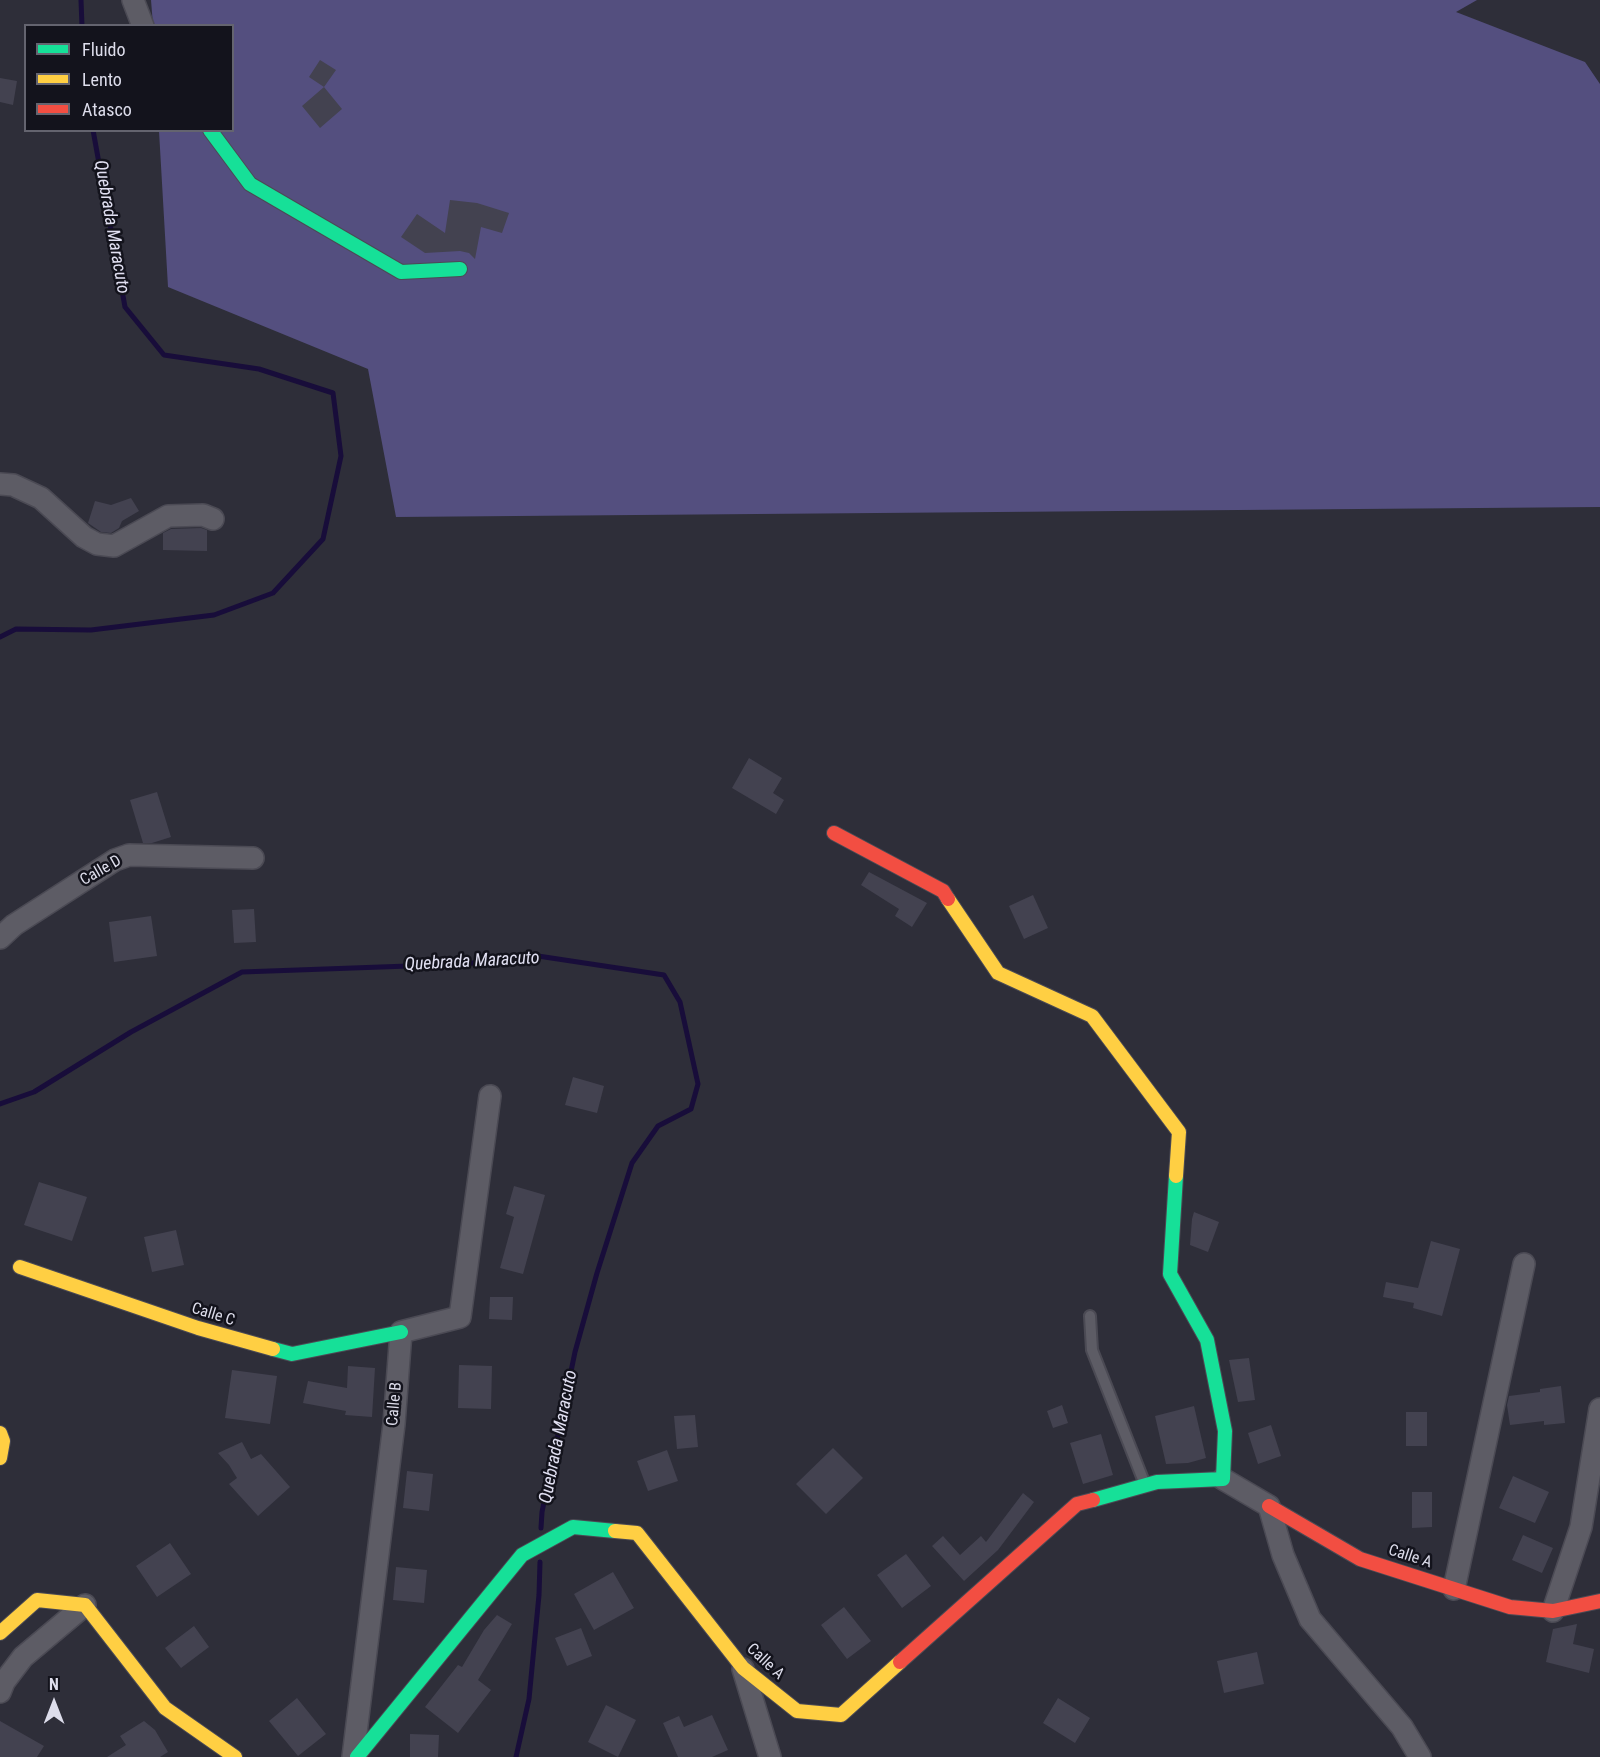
<!DOCTYPE html>
<html>
<head>
<meta charset="utf-8">
<style>
	body { margin:0 }
	#map { position:relative; width:1600px; height:1757px; overflow:hidden; background:#2e2e39; font-family:"Roboto Condensed",sans-serif }
	canvas { display:block }
	.legend { position:absolute; left:24px; top:24px; width:210px; height:108px; box-sizing:border-box; background:#13131c; border:2px solid #64646f; margin:0; padding:8px 10px; list-style:none; font-size:18px; color:#ddddeb }
	.legend li { display:flex; align-items:center; gap:12px; height:30px }
	.legend b { width:30px; border:2px solid #64646f }
	.north { position:absolute; left:24px; top:1673px; width:60px; height:60px; -webkit-text-stroke:4px #13131c; paint-order:stroke; rotate:0deg; font-size:16px; font-weight:700; line-height:24px; text-align:center; color:#ddddeb }
	.north::after { content:''; display:block; margin:auto; width:21px; height:27px; background:#ddddeb; clip-path:polygon(50% 0,100% 100%,50% 72%,0 100%) }
</style>
</head>
<body>
<div id="map">
<canvas width="1600" height="1757"></canvas>
<ul class="legend">
<li><b style="height:8px;background:#16e098"></b>Fluido</li>
<li><b style="height:8px;background:#ffcf43"></b>Lento</li>
<li><b style="height:8px;background:#f24e42"></b>Atasco</li>
</ul>
<div class="north">N</div>
</div>
<script>
const ctx = document.querySelector('canvas').getContext('2d');
ctx.lineJoin = 'round';
function fill(path, color) {
  ctx.fillStyle = color;
  ctx.fill(path, 'evenodd');
}
function toPath(rows) {
  const path = new Path2D();
  for (const r of rows) {
    path.moveTo(r[0], r[1]);
    for (let i = 2; i < r.length; i += 2) path.lineTo(r[i], r[i + 1]);
  }
  return path;
}
function strokePath(path, color, width, dash) {
  ctx.strokeStyle = color;
  ctx.lineWidth = width;
  ctx.lineCap = dash ? 'butt' : 'round';
  ctx.setLineDash(dash || []);
  ctx.stroke(path);
}
function write(font, color, halo, rows, align = 'center') {
  ctx.font = font + ' "Roboto Condensed",sans-serif';
  ctx.lineWidth = 5;
  ctx.setLineDash([]);
  ctx.textBaseline = 'middle';
  ctx.strokeStyle = halo;
  ctx.fillStyle = color;
  for (const [text, x, y, turn = 0] of rows) {
    ctx.save();
    ctx.translate(x, y);
    ctx.rotate((+turn || 0) * Math.PI / 180);
    ctx.textAlign = isNaN(turn) ? turn : align;
    if (halo) ctx.strokeText(text, 0, 0);
    ctx.fillText(text, 0, 0);
    ctx.restore();
  }
}
const forest = toPath([
	[151,0,1477,0,1456,12,1585,62,1600,84,1600,507,396,517,368,369,168,287,159,131,232,130,232,26,153,25]
]);
const stream = toPath([
	[81,0,82,26],
	[0,637,16,629,91,630,214,615,273,593,323,539,341,456,333,393,259,369,164,355,125,307,93,130],
	[0,1104,34,1092,131,1032,242,972,464,964,538,956,664,975,680,1002,698,1084,691,1109,658,1126,632,1163,597,1273,575,1352,542,1512,541,1528],
	[516,1757,529,1699,539,1595,540,1562]
]);
const building = toPath([
	[320,60,336,70,324,87,309,77],
	[0,78,17,81,13,105,0,102],
	[324,87,342,109,320,128,302,106],
	[450,200,477,203,509,213,502,233,481,227,475,259,469,253,460,251,425,253,401,237,417,214,445,233],
	[131,498,139,511,122,521,119,528,111,533,101,532,88,523,95,501,111,505],
	[201,528,207,530,207,551,163,550,163,533,171,529],
	[749,758,782,778,773,793,784,800,776,814,732,788],
	[157,792,171,837,152,843,143,843,130,800],
	[869,872,927,903,912,927,895,916,899,909,861,885],
	[1033,895,1048,928,1024,939,1009,906],
	[254,909,256,942,234,943,232,910],
	[151,916,157,956,114,962,109,922],
	[573,1077,604,1086,597,1113,565,1105],
	[39,1182,87,1197,72,1241,24,1225],
	[514,1186,545,1195,523,1274,500,1268,514,1217,506,1214],
	[1194,1212,1219,1222,1208,1252,1190,1245,1192,1219],
	[176,1230,184,1265,152,1272,144,1237],
	[1431,1241,1460,1249,1442,1316,1413,1308,1414,1303,1383,1297,1386,1282,1418,1288],
	[490,1297,513,1297,512,1320,489,1319],
	[1249,1358,1255,1400,1238,1402,1229,1360],
	[459,1365,492,1366,491,1409,458,1408],
	[348,1366,375,1368,372,1417,345,1415,346,1411,303,1403,308,1381,347,1388],
	[232,1370,277,1376,270,1424,225,1418],
	[1561,1386,1565,1423,1544,1425,1544,1421,1510,1425,1507,1405,1509,1396,1540,1392,1540,1389],
	[1062,1405,1068,1423,1053,1428,1047,1411],
	[1194,1406,1206,1458,1188,1463,1166,1464,1155,1416],
	[1406,1412,1427,1412,1427,1446,1406,1446],
	[695,1415,698,1447,677,1449,674,1416],
	[1271,1425,1281,1456,1258,1464,1248,1433],
	[1101,1434,1113,1475,1083,1484,1070,1443],
	[242,1442,251,1459,261,1454,290,1487,258,1516,229,1484,237,1478,229,1465,218,1453],
	[833,1448,863,1478,826,1514,796,1484],
	[667,1450,678,1481,648,1491,637,1461],
	[407,1471,433,1474,429,1511,403,1508],
	[1513,1476,1549,1492,1535,1523,1499,1508],
	[1412,1492,1432,1492,1432,1527,1412,1528],
	[1023,1493,1034,1502,998,1550,964,1581,932,1546,943,1536,960,1555,981,1536,986,1542],
	[1523,1535,1553,1548,1542,1573,1512,1560],
	[170,1543,191,1574,157,1597,136,1566],
	[906,1554,931,1586,902,1608,877,1575],
	[396,1567,427,1570,424,1603,393,1600],
	[613,1572,634,1608,594,1630,574,1594],
	[844,1607,871,1641,847,1659,821,1625],
	[497,1615,512,1624,478,1680,491,1690,458,1733,425,1707,458,1665,462,1667,484,1630],
	[1577,1624,1573,1644,1594,1649,1589,1673,1546,1662,1553,1629],
	[194,1626,209,1647,181,1668,165,1648],
	[581,1628,592,1656,567,1666,555,1638],
	[1257,1652,1264,1684,1224,1693,1217,1661],
	[297,1698,326,1734,298,1756,269,1721],
	[1058,1698,1090,1718,1075,1743,1043,1723],
	[606,1705,636,1720,618,1757,588,1742],
	[712,1715,728,1750,712,1757,678,1757,663,1723,679,1716,684,1727],
	[0,1721,44,1746,37,1757,0,1757],
	[144,1721,155,1730,168,1752,160,1757,107,1757,126,1745,120,1736],
	[410,1734,439,1735,438,1757,410,1757]
]);
const lane = toPath([
	[1090,1316,1092,1350,1144,1482]
]);
const street = toPath([
	[133,0,143,26],
	[0,484,13,485,41,498,84,537,97,544,114,546,168,516,203,515,213,519],
	[0,938,14,925,115,860,129,855,253,858],
	[1223,1479,1269,1506,1283,1555,1310,1619,1402,1727,1420,1757],
	[1454,1589,1524,1264],
	[1553,1611,1581,1527,1600,1409],
	[743,1669,770,1757],
	[0,1692,4,1682,23,1657,85,1605],
	[353,1757,394,1424,401,1332,460,1317,490,1096]
]);
const fast = toPath([
	[210,130,250,184,401,272,460,269],
	[273,1349,292,1354,401,1332],
	[1093,1500,1157,1482,1223,1479,1225,1431,1207,1340,1170,1274,1176,1176],
	[357,1757,522,1555,573,1527,615,1531]
]);
const slow = toPath([
	[948,899,998,973,1092,1016,1179,1132,1176,1176],
	[20,1267,198,1328,273,1349],
	[0,1433,3,1441,0,1458],
	[615,1531,637,1533,743,1668,797,1711,841,1715,900,1662],
	[0,1633,37,1600,85,1605,165,1708,235,1757]
]);
const jam = toPath([
	[834,833,943,891,948,899],
	[1269,1506,1360,1559,1510,1607,1553,1611,1600,1601],
	[900,1662,1077,1504,1093,1500]
]);
const streetNames = [
	["Calle D",101,871,-30],
	["Calle C",213,1315,17],
	["Calle B",395,1404,-85],
	["Calle A",1410,1557,18],
	["Calle A",765,1662,43]
];
const waterNames = [
	["Quebrada Maracuto",111,227,80],
	["Quebrada Maracuto",472,962,-3],
	["Quebrada Maracuto",559,1437,-79]
];
fill(forest, '#544f7f');
strokePath(stream, '#180d3a', 5);
fill(building, '#434250');
strokePath(lane, '#4b4a54', 14);
strokePath(street, '#4b4a54', 24);
strokePath(fast, '#4b4a54', 16);
strokePath(slow, '#4b4a54', 16);
strokePath(jam, '#4b4a54', 16);
strokePath(lane, '#5d5c65', 10);
strokePath(street, '#5d5c65', 21);
strokePath(fast, '#16e098', 14);
strokePath(slow, '#ffcf43', 14);
strokePath(jam, '#f24e42', 14);
write('16px', '#ddddeb', '#13131c', streetNames);
write('italic 18px', '#e1e0f2', '#13131c', waterNames);
</script>
</body>
</html>
